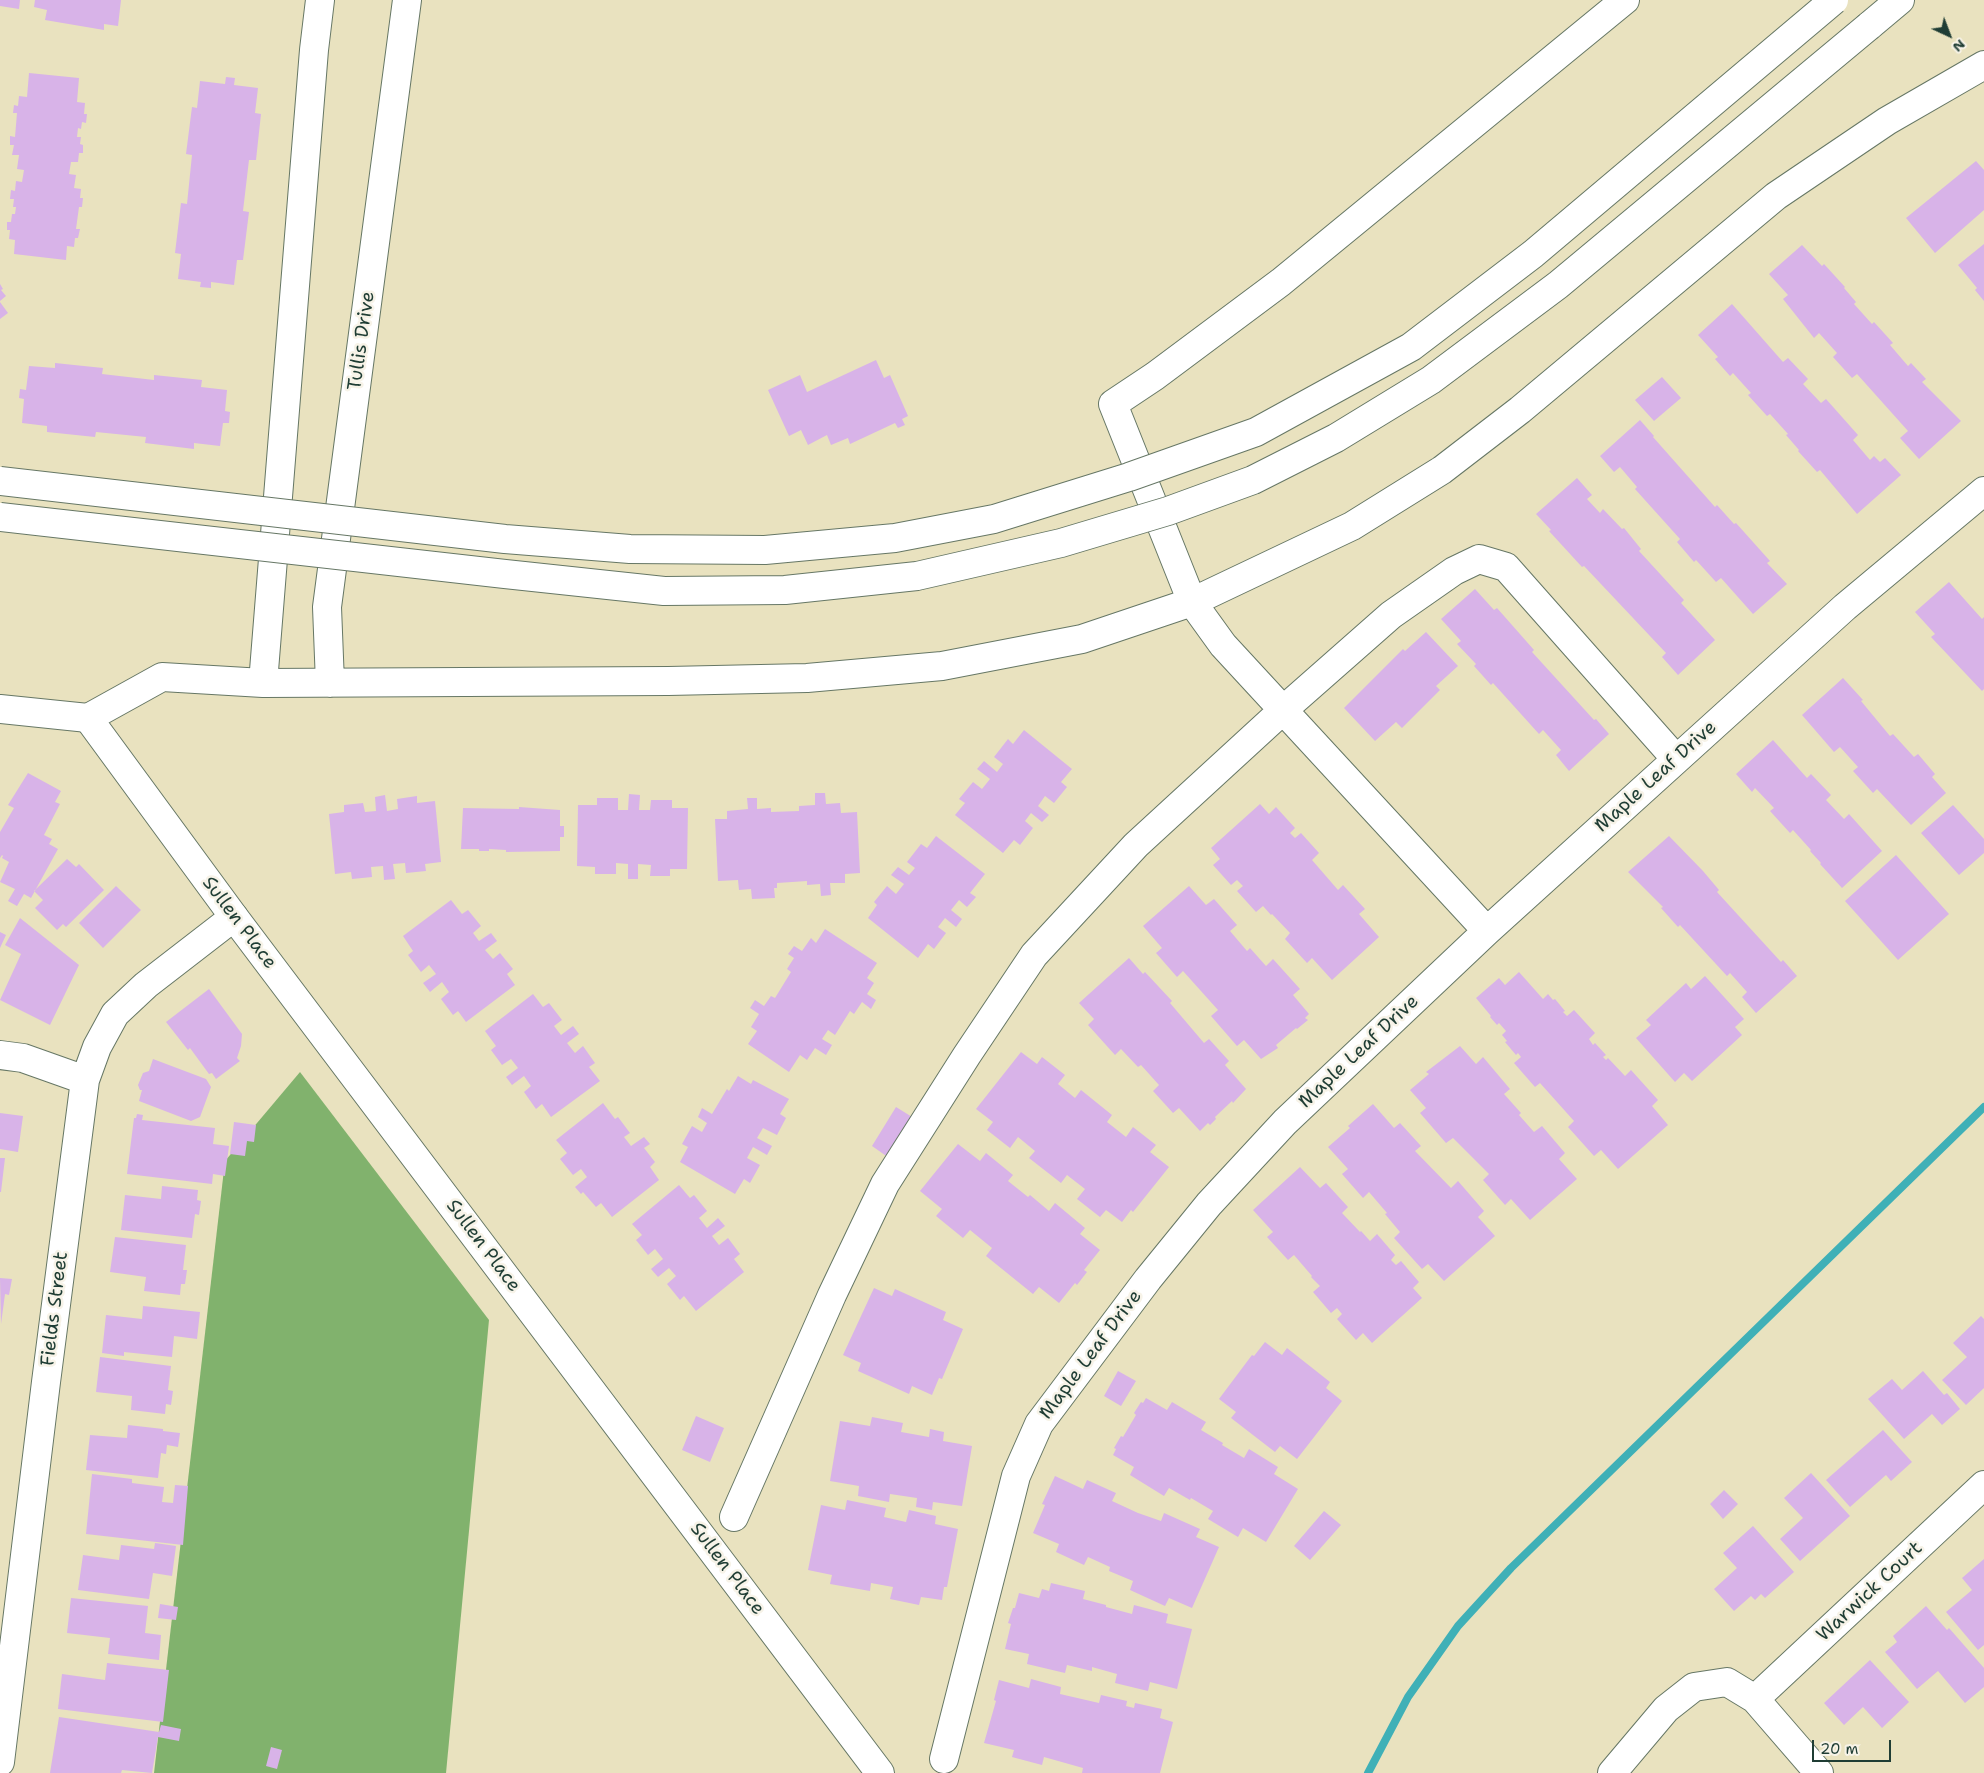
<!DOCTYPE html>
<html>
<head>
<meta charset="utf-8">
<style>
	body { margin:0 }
	#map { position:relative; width:1984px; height:1773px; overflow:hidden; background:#e9e2bf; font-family:"Shantell Sans",sans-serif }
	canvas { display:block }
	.north { position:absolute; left:1924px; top:10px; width:50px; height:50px; -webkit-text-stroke:4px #f7f3e8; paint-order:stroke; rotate:137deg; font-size:14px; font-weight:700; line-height:20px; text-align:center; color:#1f3d34 }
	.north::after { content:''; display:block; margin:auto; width:18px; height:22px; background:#1f3d34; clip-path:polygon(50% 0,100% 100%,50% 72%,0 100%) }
	.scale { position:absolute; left:1812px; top:1740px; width:79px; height:22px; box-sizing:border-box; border:2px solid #1f3d34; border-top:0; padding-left:6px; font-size:15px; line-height:18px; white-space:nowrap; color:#1f3d34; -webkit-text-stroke:4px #f7f3e8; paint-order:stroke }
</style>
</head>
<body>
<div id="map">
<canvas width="1984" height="1773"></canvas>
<div class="north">N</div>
<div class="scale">20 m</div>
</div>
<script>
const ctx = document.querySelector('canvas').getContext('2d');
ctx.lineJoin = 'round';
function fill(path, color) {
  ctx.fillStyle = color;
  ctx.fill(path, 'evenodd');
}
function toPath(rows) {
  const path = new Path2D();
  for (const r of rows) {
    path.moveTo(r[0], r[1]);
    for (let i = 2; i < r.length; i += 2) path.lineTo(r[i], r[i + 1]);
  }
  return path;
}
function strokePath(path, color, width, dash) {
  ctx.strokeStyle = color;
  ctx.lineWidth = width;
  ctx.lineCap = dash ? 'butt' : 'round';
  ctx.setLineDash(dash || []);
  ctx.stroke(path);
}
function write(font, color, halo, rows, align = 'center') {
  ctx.font = font + ' "Shantell Sans",sans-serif';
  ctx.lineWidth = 5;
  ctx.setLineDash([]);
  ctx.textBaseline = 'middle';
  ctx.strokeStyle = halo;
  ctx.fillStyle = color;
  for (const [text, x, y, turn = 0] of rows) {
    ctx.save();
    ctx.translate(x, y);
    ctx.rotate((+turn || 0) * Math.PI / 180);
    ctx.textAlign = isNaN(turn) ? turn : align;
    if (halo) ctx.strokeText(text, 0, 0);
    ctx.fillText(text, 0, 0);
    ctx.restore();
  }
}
const forest = toPath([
	[300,1072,489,1320,446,1773,154,1773,225,1161]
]);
const stream = toPath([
	[1368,1773,1408,1697,1458,1626,1511,1568,1984,1107]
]);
const building = toPath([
	[0,0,20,0,19,9,0,6],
	[35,0,121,0,118,26,104,24,104,30,45,20,47,10,34,7],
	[29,73,79,78,77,102,85,103,84,114,87,114,86,123,82,122,81,129,78,128,77,137,81,137,80,144,83,145,83,153,79,153,78,162,71,162,69,174,76,175,74,188,81,189,80,198,83,198,82,207,79,207,76,229,80,229,78,238,75,238,74,247,67,246,66,260,14,254,15,240,9,239,10,230,7,230,7,222,11,222,12,214,15,214,16,207,13,207,14,199,10,199,11,190,15,191,16,181,22,182,24,170,17,169,19,155,12,155,14,145,10,145,10,136,15,137,17,113,13,113,14,105,18,106,19,96,27,97],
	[226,77,235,78,234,85,258,88,255,113,261,114,256,160,249,160,243,211,249,212,243,260,237,260,234,285,211,282,211,288,200,287,201,282,178,279,181,254,175,253,181,203,187,204,192,155,186,154,192,107,197,108,200,81,225,84],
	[1976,161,1984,170,1984,210,1935,253,1906,218],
	[1984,244,1984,301,1975,290,1977,288,1958,265],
	[1802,245,1822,266,1824,264,1845,287,1844,288,1856,302,1854,304,1872,324,1874,322,1893,343,1890,345,1908,366,1911,363,1926,379,1922,382,1961,421,1919,459,1900,438,1908,431,1857,374,1852,378,1833,357,1837,353,1819,333,1814,338,1783,299,1788,295,1769,274],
	[0,284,3,289,1,290,6,296,0,301],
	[0,302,8,313,0,319],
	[1732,304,1783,362,1788,358,1808,379,1803,384,1821,403,1826,399,1858,435,1853,440,1870,460,1874,456,1880,462,1885,458,1901,475,1857,514,1820,470,1817,472,1798,451,1799,450,1786,435,1788,434,1770,414,1767,416,1748,395,1751,393,1733,373,1730,376,1715,359,1718,357,1698,335],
	[876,360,884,378,890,375,908,416,902,419,905,425,898,428,895,423,850,444,848,438,831,445,827,435,808,445,801,430,789,436,768,390,800,375,807,392],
	[55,363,103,368,102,374,154,380,154,375,202,380,201,387,227,390,225,411,230,412,229,423,223,423,220,446,194,443,194,449,145,443,146,437,96,432,95,437,47,432,47,426,22,423,24,399,19,398,20,389,26,390,29,366,55,368],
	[1662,377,1681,398,1654,421,1635,400],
	[1640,420,1654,436,1653,437,1715,507,1717,505,1734,524,1736,523,1770,561,1767,563,1787,584,1753,614,1721,578,1716,582,1696,560,1694,562,1677,542,1680,539,1635,489,1637,487,1620,467,1614,472,1600,456],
	[1577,478,1592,495,1587,499,1600,513,1603,509,1622,529,1624,528,1641,549,1639,551,1684,600,1681,603,1715,640,1678,675,1662,657,1666,653,1584,566,1582,567,1549,531,1551,530,1536,514],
	[1949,582,1982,619,1984,617,1984,689,1982,691,1931,637,1935,634,1915,612],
	[1475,589,1494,610,1497,608,1534,650,1532,652,1594,720,1596,719,1609,734,1569,771,1556,755,1561,750,1543,730,1539,734,1493,683,1491,685,1474,666,1476,664,1457,644,1461,641,1441,619],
	[1426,632,1458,666,1436,686,1440,690,1402,728,1396,722,1375,741,1344,708,1403,649,1405,651],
	[1843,678,1863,700,1861,701,1890,736,1893,734,1914,757,1918,754,1935,774,1932,777,1946,793,1911,825,1877,789,1873,793,1853,771,1858,767,1840,747,1834,752,1802,715],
	[1024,730,1072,769,1061,782,1067,787,1054,803,1045,796,1038,806,1049,815,1042,822,1031,813,1025,821,1033,828,1020,845,1014,840,1003,853,955,815,965,803,959,799,973,782,982,789,990,779,977,769,984,761,997,772,1003,764,994,757,1008,739,1013,744],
	[1773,740,1807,778,1811,774,1831,795,1826,800,1844,819,1849,814,1882,851,1842,888,1820,864,1821,863,1810,851,1811,850,1793,830,1790,833,1770,811,1774,808,1755,788,1752,792,1736,774],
	[28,773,61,791,55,802,60,804,44,835,52,839,49,844,58,849,31,898,24,894,17,906,8,901,15,889,0,882,9,862,2,858,3,856,2,855,0,858,0,832,14,808,8,805],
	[815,793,825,793,826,804,840,803,841,813,857,812,860,873,845,874,845,883,830,883,831,895,821,896,820,884,807,885,807,881,777,883,777,888,774,888,775,898,752,899,751,889,739,890,738,880,718,881,715,819,727,819,727,811,748,809,747,798,757,798,757,809,771,808,771,812,799,811,799,806,815,805],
	[629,794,640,795,639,810,650,810,651,800,672,800,672,808,688,808,687,869,670,869,670,876,650,876,651,865,638,864,638,879,628,879,628,864,616,863,616,874,595,874,595,867,577,866,578,805,597,805,597,798,618,798,618,810,628,810],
	[385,795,387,811,398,809,397,799,417,796,417,803,435,801,441,862,425,864,426,871,406,873,405,863,393,864,395,879,384,880,383,866,371,867,372,877,352,879,351,872,335,874,329,814,344,812,344,805,363,803,365,812,376,811,375,797],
	[1260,804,1269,814,1276,807,1295,828,1290,833,1295,838,1301,833,1319,853,1312,860,1338,890,1343,885,1365,909,1359,914,1379,937,1332,980,1312,958,1307,963,1285,939,1290,933,1272,914,1271,915,1263,906,1256,912,1237,891,1243,886,1237,880,1231,885,1213,865,1220,859,1211,848],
	[1953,805,1984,839,1984,853,1959,875,1921,833],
	[519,807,560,810,560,826,564,826,564,837,560,837,560,851,506,852,506,850,489,849,489,851,479,851,479,849,461,849,463,808,519,809],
	[936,836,985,874,970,893,976,897,967,907,959,900,951,910,962,919,956,927,945,918,938,927,946,933,934,949,928,944,918,958,868,918,877,905,874,902,887,886,896,894,904,884,891,875,898,867,909,875,915,868,907,862,921,844,927,848],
	[1669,836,1703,871,1719,890,1717,892,1781,962,1783,960,1797,976,1756,1013,1742,997,1747,992,1730,973,1727,976,1680,925,1678,927,1661,908,1663,907,1628,872],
	[1896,855,1949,914,1898,960,1845,901],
	[67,859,76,867,79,864,104,890,66,927,63,924,57,930,35,908,43,900,34,891],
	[116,886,141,910,103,948,79,923],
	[1189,886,1206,905,1214,899,1237,925,1230,931,1247,951,1250,948,1266,966,1273,959,1300,989,1293,995,1309,1014,1305,1018,1308,1020,1297,1029,1296,1028,1276,1045,1278,1048,1261,1059,1244,1040,1237,1046,1211,1016,1218,1010,1183,971,1177,977,1156,953,1162,948,1143,926],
	[451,900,462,914,468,910,481,926,473,933,479,941,491,933,497,941,485,950,493,959,500,953,513,969,507,974,515,985,466,1022,458,1011,453,1015,441,999,449,992,442,982,430,992,423,983,436,974,429,965,421,972,408,955,413,951,403,936],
	[20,918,79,965,50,1025,0,1000,21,954,5,945],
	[825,929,877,963,867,978,874,983,867,994,876,1000,871,1009,862,1002,854,1014,850,1011,835,1035,828,1030,822,1039,832,1045,826,1055,815,1048,807,1060,800,1055,789,1072,748,1044,757,1031,751,1027,759,1014,750,1008,755,1000,764,1006,771,996,775,998,791,972,787,969,794,958,788,954,794,946,802,951,811,938,816,943],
	[0,932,6,935,0,948],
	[1129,958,1143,974,1145,972,1172,1001,1170,1003,1204,1043,1209,1039,1229,1061,1225,1065,1246,1089,1233,1103,1232,1101,1215,1117,1216,1119,1210,1125,1208,1123,1200,1131,1179,1108,1173,1113,1153,1091,1159,1085,1141,1065,1138,1067,1121,1049,1115,1055,1088,1025,1094,1019,1079,1003],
	[1519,972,1543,999,1548,994,1553,1000,1555,999,1565,1011,1563,1012,1567,1016,1574,1010,1595,1033,1589,1039,1593,1045,1595,1043,1606,1055,1603,1057,1606,1060,1608,1058,1625,1076,1631,1070,1658,1100,1652,1106,1668,1125,1618,1169,1601,1150,1594,1156,1568,1127,1574,1121,1540,1083,1535,1087,1514,1063,1521,1057,1518,1053,1516,1055,1505,1042,1507,1041,1502,1035,1506,1031,1499,1023,1497,1025,1490,1017,1491,1016,1476,998,1499,978,1505,985],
	[1705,976,1744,1019,1735,1027,1742,1035,1692,1081,1684,1073,1675,1082,1636,1038,1651,1025,1646,1020,1686,983,1691,989],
	[209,989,242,1034,241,1046,237,1058,240,1061,216,1079,212,1073,209,1074,190,1048,188,1050,166,1022],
	[533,994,543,1007,549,1003,562,1020,554,1026,561,1035,573,1026,579,1034,567,1043,575,1053,583,1046,595,1063,589,1067,600,1081,551,1117,542,1104,536,1109,524,1092,531,1086,524,1076,512,1085,506,1077,518,1068,511,1059,502,1065,491,1050,496,1046,485,1031],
	[1460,1046,1476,1064,1483,1057,1510,1089,1504,1094,1521,1113,1519,1115,1534,1132,1542,1126,1565,1153,1559,1159,1577,1179,1530,1220,1511,1199,1505,1205,1483,1180,1489,1174,1453,1138,1446,1143,1420,1113,1426,1108,1410,1090,1429,1074,1426,1072],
	[1021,1052,1037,1064,1042,1057,1065,1075,1058,1084,1075,1098,1081,1090,1112,1115,1107,1122,1126,1137,1133,1127,1156,1145,1150,1152,1169,1167,1133,1212,1131,1210,1122,1222,1106,1210,1100,1217,1077,1199,1085,1189,1067,1175,1061,1183,1029,1158,1035,1151,1018,1137,1010,1148,987,1130,993,1122,976,1109],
	[153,1059,206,1079,211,1087,200,1117,191,1121,139,1101,142,1090,140,1090,138,1085,143,1073,149,1071],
	[738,1076,751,1084,753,1080,789,1099,780,1114,786,1118,777,1135,763,1128,757,1138,772,1146,767,1155,753,1147,747,1158,760,1165,750,1183,744,1179,735,1194,680,1162,688,1147,682,1144,692,1126,702,1132,707,1123,698,1117,702,1108,712,1114,727,1089,729,1091],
	[603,1103,615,1119,618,1117,630,1133,624,1137,631,1146,644,1137,650,1144,644,1148,655,1162,650,1167,659,1180,612,1217,601,1203,596,1207,583,1192,581,1194,575,1187,587,1177,581,1169,573,1175,560,1159,567,1153,556,1140],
	[1373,1104,1394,1128,1400,1123,1421,1146,1415,1151,1451,1188,1458,1181,1484,1211,1478,1217,1495,1236,1444,1281,1428,1264,1422,1269,1394,1238,1400,1232,1385,1214,1387,1213,1369,1192,1363,1198,1342,1174,1348,1169,1328,1147,1350,1128,1348,1126],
	[896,1107,917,1120,892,1160,872,1146],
	[0,1113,23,1116,18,1152,0,1149],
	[137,1114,143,1115,142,1120,215,1128,213,1144,229,1146,225,1176,213,1174,212,1184,127,1174,134,1118,136,1118],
	[234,1122,256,1125,254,1142,247,1141,245,1156,230,1154],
	[958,1144,980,1161,986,1153,1013,1175,1008,1181,1028,1197,1030,1195,1049,1211,1055,1203,1085,1228,1080,1234,1100,1250,1084,1270,1087,1272,1077,1285,1075,1283,1059,1303,1039,1287,1033,1294,986,1256,992,1248,970,1230,963,1238,936,1216,942,1209,920,1191],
	[0,1158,5,1158,1,1192,0,1192],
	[1300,1167,1320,1188,1326,1183,1348,1207,1342,1213,1360,1232,1361,1231,1370,1241,1377,1234,1395,1255,1391,1260,1396,1265,1401,1261,1419,1282,1413,1288,1422,1298,1372,1343,1363,1333,1356,1340,1337,1319,1342,1314,1337,1308,1331,1313,1313,1292,1320,1286,1311,1277,1312,1276,1294,1255,1288,1260,1267,1237,1273,1232,1253,1210],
	[679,1185,690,1198,694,1195,707,1211,699,1218,707,1228,718,1218,725,1226,712,1236,719,1245,728,1238,740,1254,734,1259,744,1272,696,1311,684,1296,680,1300,667,1284,676,1276,669,1268,658,1277,651,1269,663,1259,655,1249,648,1255,636,1240,642,1235,632,1224],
	[162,1186,198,1190,197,1200,201,1201,199,1215,195,1214,192,1238,121,1230,125,1195,161,1199],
	[115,1237,186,1245,183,1270,187,1270,185,1284,181,1284,180,1295,144,1291,146,1277,110,1272],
	[0,1278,12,1279,9,1295,5,1294,1,1324],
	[874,1288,892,1296,895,1289,946,1312,943,1320,963,1329,942,1379,939,1378,932,1395,912,1386,909,1394,858,1371,861,1363,843,1355],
	[143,1306,200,1312,197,1339,174,1336,172,1357,124,1352,124,1356,102,1353,106,1315,142,1319],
	[1981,1316,1984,1319,1984,1388,1966,1405,1942,1380,1967,1357,1953,1343],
	[1265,1342,1282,1355,1287,1348,1330,1382,1326,1388,1342,1401,1297,1459,1280,1446,1275,1452,1231,1418,1236,1412,1219,1399,1252,1355,1254,1356],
	[100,1357,171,1366,168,1390,173,1391,171,1405,166,1404,165,1414,131,1410,132,1396,96,1392],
	[1118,1371,1136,1381,1121,1406,1104,1396],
	[1923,1371,1944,1395,1947,1393,1960,1409,1942,1425,1932,1414,1904,1439,1868,1399,1892,1379,1902,1390],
	[1146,1398,1167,1410,1172,1402,1206,1422,1201,1430,1223,1443,1222,1445,1244,1458,1249,1449,1278,1467,1274,1474,1298,1489,1266,1542,1243,1528,1238,1537,1208,1519,1213,1511,1191,1498,1190,1500,1169,1488,1164,1496,1130,1475,1134,1467,1113,1455,1116,1449,1114,1448,1121,1436,1123,1437,1136,1415,1134,1413,1141,1402,1143,1403],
	[696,1416,724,1428,710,1462,682,1450],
	[872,1417,903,1423,901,1432,929,1437,930,1429,944,1432,943,1441,972,1446,962,1506,933,1502,932,1510,916,1507,917,1498,890,1494,889,1502,858,1496,859,1486,830,1481,840,1421,870,1426],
	[128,1425,163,1429,163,1431,180,1433,178,1447,167,1445,166,1454,161,1453,158,1478,86,1470,90,1435,127,1438],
	[1883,1430,1912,1462,1891,1481,1886,1475,1850,1507,1826,1480],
	[1811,1473,1850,1516,1800,1561,1780,1539,1803,1518,1784,1498],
	[92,1474,132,1479,132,1483,164,1487,162,1502,173,1503,175,1485,188,1486,183,1545,86,1534],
	[1055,1476,1083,1489,1087,1480,1116,1493,1112,1501,1138,1513,1161,1521,1164,1513,1200,1529,1196,1537,1219,1547,1192,1608,1169,1598,1165,1606,1130,1590,1133,1581,1109,1571,1110,1567,1088,1557,1084,1565,1056,1552,1059,1544,1033,1533,1045,1505,1042,1504],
	[1724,1490,1738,1504,1723,1519,1710,1504],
	[847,1500,886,1508,884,1517,906,1522,909,1510,936,1516,935,1524,958,1529,947,1587,944,1587,942,1600,921,1597,919,1605,890,1599,893,1587,871,1583,870,1591,830,1584,832,1575,808,1570,821,1505,845,1510],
	[1324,1511,1341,1525,1310,1560,1294,1546],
	[1753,1526,1794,1572,1765,1598,1761,1594,1755,1600,1751,1596,1734,1611,1714,1589,1737,1568,1723,1553],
	[155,1543,176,1546,172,1576,153,1573,149,1599,78,1590,83,1555,119,1560,121,1545,154,1549],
	[1984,1559,1984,1645,1978,1650,1946,1612,1972,1590,1962,1578],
	[1051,1583,1085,1591,1083,1599,1106,1605,1106,1607,1132,1614,1134,1605,1168,1614,1166,1623,1192,1629,1177,1689,1150,1682,1148,1691,1115,1683,1117,1674,1092,1667,1092,1671,1067,1665,1065,1673,1027,1664,1029,1654,1005,1649,1011,1624,1008,1623,1013,1608,1015,1608,1019,1593,1039,1598,1042,1589,1049,1591],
	[71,1598,148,1606,145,1633,161,1635,159,1660,108,1654,110,1638,67,1633],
	[160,1604,178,1607,176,1620,158,1618],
	[1926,1606,1947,1630,1949,1628,1984,1668,1984,1687,1965,1703,1938,1671,1917,1689,1885,1652,1897,1642,1893,1636],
	[1870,1660,1909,1702,1882,1728,1863,1707,1844,1725,1824,1703],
	[107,1663,169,1670,163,1722,58,1709,62,1674,105,1680],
	[1031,1679,1061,1687,1060,1694,1099,1703,1101,1695,1127,1701,1126,1706,1134,1708,1135,1703,1162,1709,1160,1718,1173,1722,1160,1773,1082,1773,1083,1768,1044,1757,1042,1765,1012,1757,1014,1750,984,1743,996,1701,994,1700,999,1680,1029,1688],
	[59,1717,159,1732,161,1725,181,1729,179,1741,158,1737,152,1773,122,1770,121,1773,50,1773],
	[271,1747,282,1750,277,1769,266,1766]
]);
const street = toPath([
	[1192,602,1223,645,1487,931],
	[0,709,88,718],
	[0,1055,23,1058,85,1080],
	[734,1517,832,1295,885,1184,967,1055,1034,955,1136,845,1282,711,1391,615,1454,571,1479,559,1506,567,1676,759],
	[1755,1699,1984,1485],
	[944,1759,1016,1476,1039,1424,1148,1279,1209,1204,1285,1122,1487,931,1845,607,1984,491],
	[0,1762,46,1382,85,1080,97,1047,115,1014,146,985,234,917],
	[1612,1773,1666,1709,1694,1687,1727,1682,1755,1699,1819,1773]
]);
const secondary = toPath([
	[1869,26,1900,0],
	[1192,602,1113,404,1155,376,1281,282,1625,0],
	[263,683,314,50,320,0],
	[330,683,327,607,407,0],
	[880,1773,234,917,88,718,162,677,263,683,668,681,807,678,942,666,1082,639,1192,602,1352,526,1442,470,1520,410,1776,196,1887,121,1984,65]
]);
const secondaryBridge = toPath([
	[0,481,505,539,630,549,765,550,895,538,994,519,1129,477,1256,432,1411,347,1533,254,1834,0],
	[0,517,505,574,664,591,785,590,917,576,1061,543,1168,511,1253,480,1336,438,1431,380,1558,285,1869,26]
]);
const streetNames = [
	["Tullis Drive",362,341,-82],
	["Maple Leaf Drive",1656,777,-42],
	["Sullen Place",239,923,53],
	["Maple Leaf Drive",1359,1052,-43],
	["Sullen Place",483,1246,53],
	["Fields Street",55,1309,-83],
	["Maple Leaf Drive",1091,1355,-53],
	["Sullen Place",727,1569,53],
	["Warwick Court",1870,1592,-43]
];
fill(forest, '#81b26d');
strokePath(stream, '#3fb0b7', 8);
fill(building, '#d8b3e8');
strokePath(street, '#667765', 30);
strokePath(secondary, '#667765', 30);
strokePath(street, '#fff', 28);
strokePath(secondary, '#fff', 28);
strokePath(secondaryBridge, '#667765', 30, []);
strokePath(secondaryBridge, '#fff', 28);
write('19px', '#1f3d34', '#f7f3e8', streetNames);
</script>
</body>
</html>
